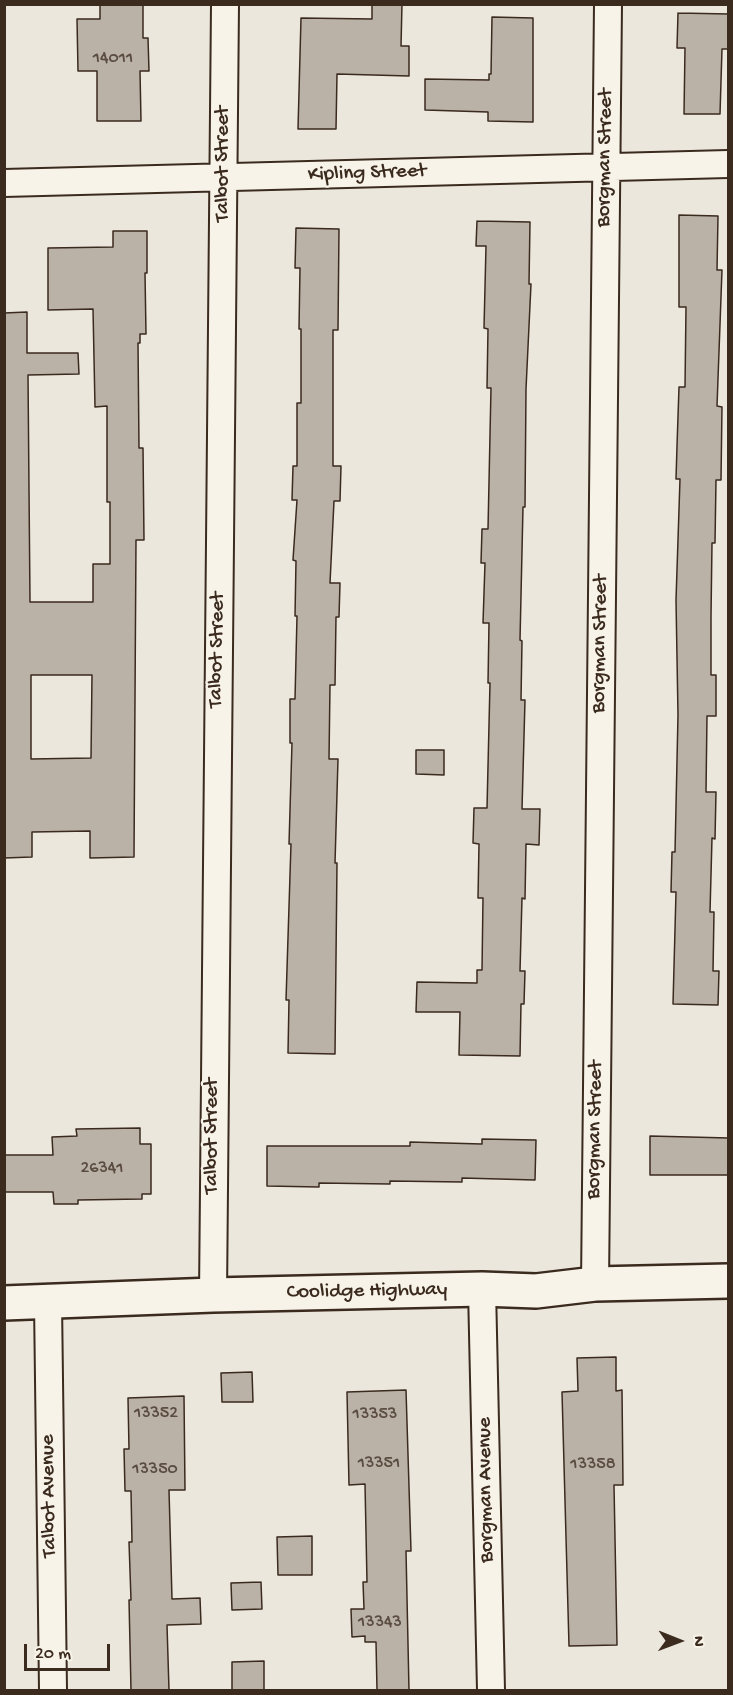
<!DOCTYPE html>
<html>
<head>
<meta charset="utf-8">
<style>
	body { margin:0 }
	#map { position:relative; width:733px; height:1695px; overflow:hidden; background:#ece7dc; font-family:"Gochi Hand",sans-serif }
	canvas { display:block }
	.frame { position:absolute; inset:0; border:6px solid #3b2a1e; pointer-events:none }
	.north { position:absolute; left:649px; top:1611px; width:60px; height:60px; -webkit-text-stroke:4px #f7f3e8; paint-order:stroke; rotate:91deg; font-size:16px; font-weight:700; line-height:24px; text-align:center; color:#3b2a1e }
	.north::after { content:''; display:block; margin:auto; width:21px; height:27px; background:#3b2a1e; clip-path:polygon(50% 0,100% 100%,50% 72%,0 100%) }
	.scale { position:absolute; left:24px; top:1644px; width:86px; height:27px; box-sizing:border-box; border:3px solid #3b2a1e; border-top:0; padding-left:8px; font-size:18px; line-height:21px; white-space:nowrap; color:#3b2a1e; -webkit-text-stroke:4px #f7f3e8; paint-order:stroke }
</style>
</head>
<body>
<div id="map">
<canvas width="733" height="1695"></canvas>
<div class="frame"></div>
<div class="north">N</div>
<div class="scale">20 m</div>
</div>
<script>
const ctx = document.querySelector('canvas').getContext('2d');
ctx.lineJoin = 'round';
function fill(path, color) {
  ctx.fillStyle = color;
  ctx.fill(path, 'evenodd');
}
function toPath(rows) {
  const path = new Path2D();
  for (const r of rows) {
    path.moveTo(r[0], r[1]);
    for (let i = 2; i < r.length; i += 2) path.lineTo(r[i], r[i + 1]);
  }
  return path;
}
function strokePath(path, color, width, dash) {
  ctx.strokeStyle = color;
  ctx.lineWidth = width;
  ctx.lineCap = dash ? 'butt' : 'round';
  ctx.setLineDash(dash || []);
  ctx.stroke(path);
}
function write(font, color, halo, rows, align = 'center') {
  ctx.font = font + ' "Gochi Hand",sans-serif';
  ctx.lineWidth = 4.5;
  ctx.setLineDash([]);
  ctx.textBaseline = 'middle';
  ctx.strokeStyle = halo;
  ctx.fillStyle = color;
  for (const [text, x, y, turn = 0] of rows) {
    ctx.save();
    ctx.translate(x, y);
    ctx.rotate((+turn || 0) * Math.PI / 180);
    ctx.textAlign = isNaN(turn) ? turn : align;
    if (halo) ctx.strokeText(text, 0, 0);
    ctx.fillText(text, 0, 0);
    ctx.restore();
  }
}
const building = toPath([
	[100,4,143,4,143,38,148,38,149,71,140,71,141,121,97,121,97,71,78,71,77,19,100,19,100,4],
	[372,4,402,4,401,46,409,46,409,76,337,74,336,129,298,129,301,18,372,19,372,4],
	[678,13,729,14,729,49,722,49,720,114,684,114,685,48,677,48,678,13],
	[492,17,533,18,533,122,488,121,488,112,425,110,425,79,489,80,489,74,491,74,492,17],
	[679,215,718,216,717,270,722,270,717,406,722,407,721,480,716,480,715,543,712,543,711,616,711,675,716,675,716,716,707,716,706,792,716,792,715,839,712,838,710,912,714,912,713,971,719,971,718,1005,673,1004,676,892,671,892,672,852,675,852,678,715,676,600,680,479,676,479,677,446,679,387,685,387,686,307,679,307,679,215],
	[477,221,530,222,529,284,531,284,526,389,525,507,523,507,520,640,522,641,521,700,525,700,522,809,540,809,539,845,526,844,525,899,522,898,520,971,525,971,524,1004,521,1004,520,1056,459,1055,460,1012,416,1012,417,982,477,983,477,970,482,970,483,898,478,898,479,844,473,843,474,808,487,808,490,683,488,683,489,623,483,623,485,563,481,563,482,529,488,529,491,388,487,388,488,329,484,328,486,246,476,246,477,221],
	[296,228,339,229,338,330,333,330,333,466,341,466,340,501,334,501,330,583,340,583,339,617,336,617,335,685,330,685,329,759,338,759,335,863,337,863,335,1054,288,1053,289,1000,286,1000,291,844,289,844,292,743,290,743,290,699,295,699,297,616,295,616,296,561,293,560,297,500,292,500,293,466,297,466,297,403,301,403,301,329,299,329,300,268,295,268,296,228],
	[113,231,147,231,147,273,145,273,146,334,140,334,140,343,138,343,139,448,143,448,144,540,136,540,134,857,90,858,90,831,32,832,32,857,4,858,4,313,27,312,27,353,78,353,79,374,28,375,30,602,93,602,93,564,110,564,110,502,107,502,107,406,95,407,93,309,48,310,48,248,113,247,113,231],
	[31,675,92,675,91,758,31,759,31,675],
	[416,750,444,750,444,775,416,774,416,750],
	[140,1128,140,1144,151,1144,151,1194,142,1194,142,1199,78,1200,78,1204,54,1204,53,1192,4,1192,4,1155,53,1155,52,1137,77,1136,76,1129,140,1128],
	[650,1136,729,1138,729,1175,650,1175,650,1136],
	[482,1139,536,1140,535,1180,462,1178,462,1182,390,1181,390,1184,319,1183,319,1187,267,1186,267,1146,410,1146,410,1142,482,1144,482,1139],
	[616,1357,616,1391,622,1390,623,1485,614,1485,617,1645,569,1646,562,1392,578,1391,577,1358,616,1357],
	[252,1372,253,1402,222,1402,221,1373,252,1372],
	[406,1390,411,1551,406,1551,409,1690,377,1690,376,1642,365,1642,365,1636,352,1637,351,1609,364,1609,363,1582,367,1582,365,1484,349,1485,347,1392,406,1390],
	[184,1396,185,1490,169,1490,172,1599,200,1598,201,1624,167,1625,169,1690,131,1690,129,1600,131,1600,129,1542,132,1542,131,1491,125,1491,124,1449,129,1449,128,1398,184,1396],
	[312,1536,312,1575,278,1575,277,1537,312,1536],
	[261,1582,262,1609,232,1610,231,1583,261,1582],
	[264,1661,264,1690,232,1690,232,1662,264,1661]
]);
const street = toPath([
	[4,183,728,164],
	[595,1284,608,4],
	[482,1289,491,1690],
	[213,1295,225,4],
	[48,1302,53,1690]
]);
const secondary = toPath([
	[4,1303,213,1295,482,1289,536,1291,595,1284,728,1281]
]);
const numberNames = [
	["14011",113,59],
	["26341",102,1169],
	["13352",156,1414],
	["13353",375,1415],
	["13351",379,1464],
	["13358",593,1465],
	["13350",155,1470],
	["13343",380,1623]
];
const streetNames = [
	["Borgman Street",606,158,-89],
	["Talbot Street",224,164,-90],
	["Kipling Street",367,174,-2],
	["Borgman Street",601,644,-89],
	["Talbot Street",218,650,-89],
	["Borgman Street",596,1130,-89],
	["Talbot Street",213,1136,-90],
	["Coolidge Highway",367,1292,-1],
	["Borgman Avenue",487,1490,-91],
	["Talbot Avenue",50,1496,-91]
];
fill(building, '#bab2a7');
strokePath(building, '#3b2a1e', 1.5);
strokePath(street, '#3b2a1e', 30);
strokePath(secondary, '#3b2a1e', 38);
strokePath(street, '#f7f3e8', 26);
strokePath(secondary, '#f7f3e8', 33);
write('18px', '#5b4c40', null, numberNames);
write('21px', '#3b2a1e', '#f7f3e8', streetNames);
</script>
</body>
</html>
